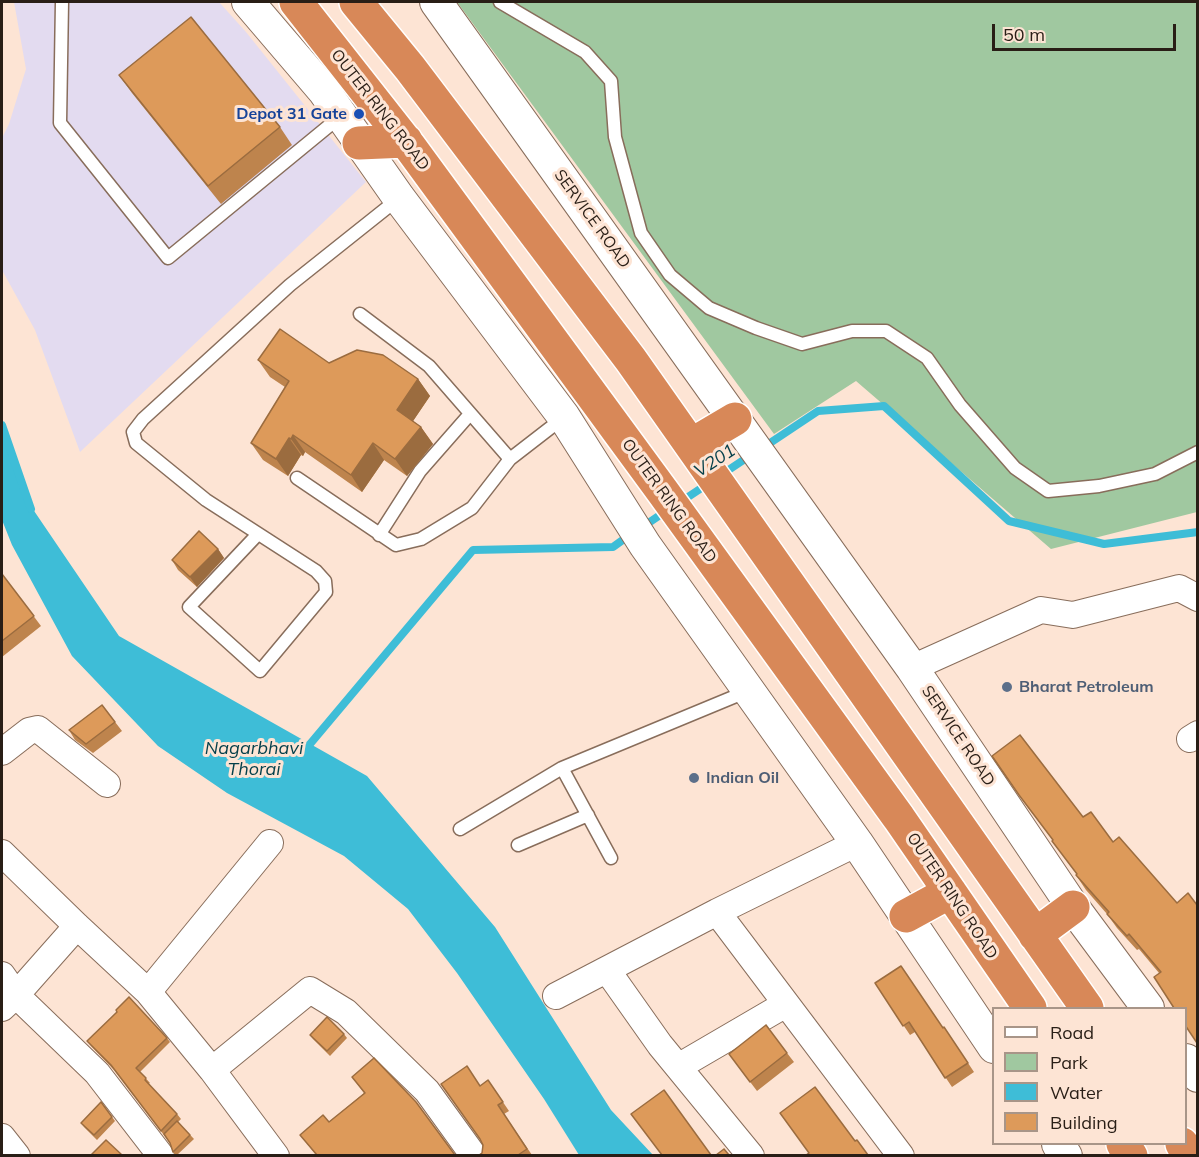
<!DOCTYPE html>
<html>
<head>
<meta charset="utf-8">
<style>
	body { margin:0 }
	#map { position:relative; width:1199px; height:1157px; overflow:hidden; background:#fde4d4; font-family:Mulish,sans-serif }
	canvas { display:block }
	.frame { position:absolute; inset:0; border:3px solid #291e16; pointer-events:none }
	.legend { position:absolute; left:992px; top:1007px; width:195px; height:138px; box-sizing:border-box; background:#fde4d4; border:2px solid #a89588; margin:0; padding:8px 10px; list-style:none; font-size:18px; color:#291e16 }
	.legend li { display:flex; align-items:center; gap:12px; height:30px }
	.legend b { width:30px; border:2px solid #a89588 }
	.scale { position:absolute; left:992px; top:24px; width:184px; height:27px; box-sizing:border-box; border:3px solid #291e16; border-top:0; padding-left:8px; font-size:18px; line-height:21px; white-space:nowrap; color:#291e16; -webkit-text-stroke:4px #fde4d4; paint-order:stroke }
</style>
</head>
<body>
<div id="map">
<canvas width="1199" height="1157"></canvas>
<div class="frame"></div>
<ul class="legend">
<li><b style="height:8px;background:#fff"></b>Road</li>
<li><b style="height:16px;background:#a0c8a0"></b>Park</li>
<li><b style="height:16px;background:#3ebdd7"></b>Water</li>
<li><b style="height:16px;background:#dd9a5a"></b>Building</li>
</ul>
<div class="scale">50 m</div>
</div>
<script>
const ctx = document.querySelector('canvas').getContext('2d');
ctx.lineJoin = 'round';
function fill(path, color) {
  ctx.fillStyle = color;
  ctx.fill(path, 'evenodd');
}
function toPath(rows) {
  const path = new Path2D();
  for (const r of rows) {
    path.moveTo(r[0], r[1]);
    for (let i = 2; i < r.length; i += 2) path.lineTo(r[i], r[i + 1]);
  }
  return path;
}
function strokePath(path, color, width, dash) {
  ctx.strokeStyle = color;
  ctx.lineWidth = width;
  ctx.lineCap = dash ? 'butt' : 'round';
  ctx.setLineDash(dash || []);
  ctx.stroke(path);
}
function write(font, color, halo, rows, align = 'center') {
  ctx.font = font + ' Mulish,sans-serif';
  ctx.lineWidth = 6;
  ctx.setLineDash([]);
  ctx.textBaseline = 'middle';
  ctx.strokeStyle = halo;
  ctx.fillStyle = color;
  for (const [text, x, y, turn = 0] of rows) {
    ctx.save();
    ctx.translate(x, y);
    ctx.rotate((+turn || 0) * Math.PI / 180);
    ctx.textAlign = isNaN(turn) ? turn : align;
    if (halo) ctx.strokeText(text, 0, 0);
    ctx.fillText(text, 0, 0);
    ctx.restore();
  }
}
const industrial = toPath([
	[14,2,219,2,246,32,366,182,80,452,35,330,2,270,2,138,9,124,26,69]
]);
const green = toPath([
	[457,2,1197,2,1197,512,1051,549,856,381,774,434]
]);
const water = toPath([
	[2,425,28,502,119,636,367,776,495,927,611,1110,653,1155,579,1155,544,1099,457,973,408,909,344,856,227,793,158,746,72,656,12,545,2,520]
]);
const stream = toPath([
	[2,425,31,509],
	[764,447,818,411,884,406,1009,521,1104,544,1198,532],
	[721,475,751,455],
	[679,503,709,483],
	[641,528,666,511],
	[305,750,473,550,613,547,631,534]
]);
const service = toPath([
	[62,2,60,123,168,258,330,125,338,114],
	[500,2,585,52,611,81,615,137,641,233,670,275,709,308,756,328,802,344,852,331,886,331,927,358,960,405,1015,468,1048,491,1099,486,1155,474,1198,452],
	[360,314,429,366,510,459],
	[297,478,396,545,421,539,472,508,510,459,563,418],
	[258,534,189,607,260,671,326,592,325,581,316,571,206,500,136,443,133,432,143,419,290,285,398,199],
	[379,535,420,471,470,414],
	[562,768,611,858],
	[460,829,562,768,748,691],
	[518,845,588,815]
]);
const minor = toPath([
	[912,668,1041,610,1073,615,1179,588,1198,598],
	[1190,739,1198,734],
	[2,752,29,731,38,729,107,784],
	[2,853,77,926,148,992,212,1070,276,1156],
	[717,912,901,1156],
	[607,970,660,1045,751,1156],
	[2,975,16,995,97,1073,161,1156],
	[148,992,270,843],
	[556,996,717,912,857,843],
	[2,1008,16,995,77,926],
	[678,1067,786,1004],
	[212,1070,310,990,346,1012,427,1091,474,1156],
	[2,1137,17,1156]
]);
const tertiary = toPath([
	[248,2,324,91,399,198,564,417,645,545,857,843,994,1047],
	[436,2,912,668,1073,907,1148,1008],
	[1186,1060,1198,1076],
	[1058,1144,1066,1156]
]);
const trunk = toPath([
	[296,2,410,147,663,492,899,818,1030,1008],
	[356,2,410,68,631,360,1087,1008],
	[359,143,406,141],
	[691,445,735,419],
	[906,916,950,892],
	[1035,935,1073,907],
	[1123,1144,1131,1156],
	[1182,1144,1190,1156]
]);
const wall = toPath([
	[119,75,280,127,292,145,221,204,132,93],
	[258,360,329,363,418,379,430,396,413,421,421,427,433,444,407,476,384,460,362,492,305,452,303,456,301,455,288,476,263,460,251,443,285,387,270,377],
	[218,549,224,558,197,587,178,570,172,560],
	[2,574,41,626,2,657],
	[102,705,122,731,93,753,75,740,69,730],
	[992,756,1083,817,1197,1043,1159,973,1139,949,1137,950,1117,928,1107,914,1086,890,1076,875,1077,874,1052,841,1053,840,1029,809],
	[875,983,943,1028,944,1027,974,1072,952,1087,915,1032,910,1035],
	[344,1034,347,1038,330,1056,313,1039,310,1035],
	[167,1038,170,1042,140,1072,150,1083,148,1084,177,1114,181,1119,178,1122,194,1139,177,1155,175,1155,173,1152,170,1143,114,1070,91,1046,87,1041],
	[787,1053,794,1062,757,1091,729,1054],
	[352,1077,455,1155,316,1155,300,1135,329,1122,364,1093],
	[488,1080,509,1111,504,1114,532,1155,479,1155,482,1153,483,1145,480,1086],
	[101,1102,115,1121,97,1140,84,1127,81,1123]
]);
const shadedWall = toPath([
	[418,379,430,396,409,427,397,410],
	[421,427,433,444,407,476,395,459],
	[293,435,305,452,303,456,291,439],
	[289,438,301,455,288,476,276,459],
	[373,443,384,460,362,492,351,475],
	[218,549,224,558,197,587,190,577]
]);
const building = toPath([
	[191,17,280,127,208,186,119,75,191,17],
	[280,329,329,363,357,350,383,355,418,379,397,410,421,427,395,459,373,443,351,475,293,435,291,439,289,438,276,459,251,443,289,381,258,360,280,329],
	[199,531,218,549,190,577,172,560,199,531],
	[2,574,34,616,2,641,2,574],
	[102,705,115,722,86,744,69,730,102,705],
	[1020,735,1083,817,1091,812,1113,842,1119,837,1177,903,1188,893,1197,905,1197,1043,1185,1025,1185,1008,1174,1008,1154,977,1161,972,1129,934,1127,936,1107,914,1109,912,1076,875,1077,874,1052,841,1053,840,1019,795,992,756,1020,735],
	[901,966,943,1028,944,1027,968,1063,945,1078,909,1022,903,1026,875,983,901,966],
	[129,997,167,1038,136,1068,146,1078,145,1080,177,1114,161,1131,111,1065,87,1041,117,1012,116,1010,129,997],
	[327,1017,344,1034,327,1051,310,1035,327,1017],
	[766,1025,787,1053,750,1082,729,1054,766,1025],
	[374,1058,416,1102,455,1155,317,1155,300,1135,323,1115,329,1122,365,1093,352,1077,374,1058],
	[467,1066,480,1086,488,1080,503,1102,498,1105,527,1149,518,1155,479,1155,482,1153,483,1145,480,1139,441,1084,467,1066],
	[815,1087,855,1141,857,1140,868,1155,806,1155,809,1153,780,1113,815,1087],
	[664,1090,711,1155,662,1155,631,1114,664,1090],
	[101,1102,112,1117,94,1135,81,1123,101,1102],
	[177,1121,190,1135,173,1152,170,1143,164,1134,177,1121],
	[106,1140,122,1155,91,1155,106,1140],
	[724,1149,729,1155,716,1155,724,1149]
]);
const markers = [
	[359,114,6,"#1a4fb4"],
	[1007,687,6,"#5c6f8a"],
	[694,778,6,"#5c6f8a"]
];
const streetNames = [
	["OUTER RING ROAD",380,110,52],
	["SERVICE ROAD",592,219,54],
	["OUTER RING ROAD",669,501,54],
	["SERVICE ROAD",958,736,56],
	["OUTER RING ROAD",952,896,56]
];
const transitNames = [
	["Depot 31 Gate",347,114]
];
const serviceNames = [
	["Bharat Petroleum",1019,687],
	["Indian Oil",706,778]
];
const waterNames = [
	["V201",715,461,-33],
	["Nagarbhavi",254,749],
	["Thorai",254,770]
];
fill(industrial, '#e3dbf0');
fill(green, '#a0c8a0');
fill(water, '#3ebdd7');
strokePath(stream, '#3ebdd7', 8);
strokePath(service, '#886d5b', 15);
strokePath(minor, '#886d5b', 28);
strokePath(tertiary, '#886d5b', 34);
strokePath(trunk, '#fff', 36);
strokePath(service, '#fff', 12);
strokePath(minor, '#fff', 26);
strokePath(tertiary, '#fff', 32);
strokePath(trunk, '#d88858', 33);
fill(wall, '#be844d');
fill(shadedWall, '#9b6c3f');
fill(building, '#dd9a5a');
strokePath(building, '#9b6c3f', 1.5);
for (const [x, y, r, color] of markers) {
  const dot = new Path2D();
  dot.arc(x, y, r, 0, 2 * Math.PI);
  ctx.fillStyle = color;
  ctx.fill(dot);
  strokePath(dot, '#fde4d4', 2);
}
write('16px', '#291e16', '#fde4d4', streetNames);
write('bold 16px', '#164399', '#fde4d4', transitNames, 'right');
write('bold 16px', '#4e5e75', '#fde4d4', serviceNames, 'left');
write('italic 18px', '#043f4a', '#fde4d4', waterNames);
</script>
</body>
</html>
